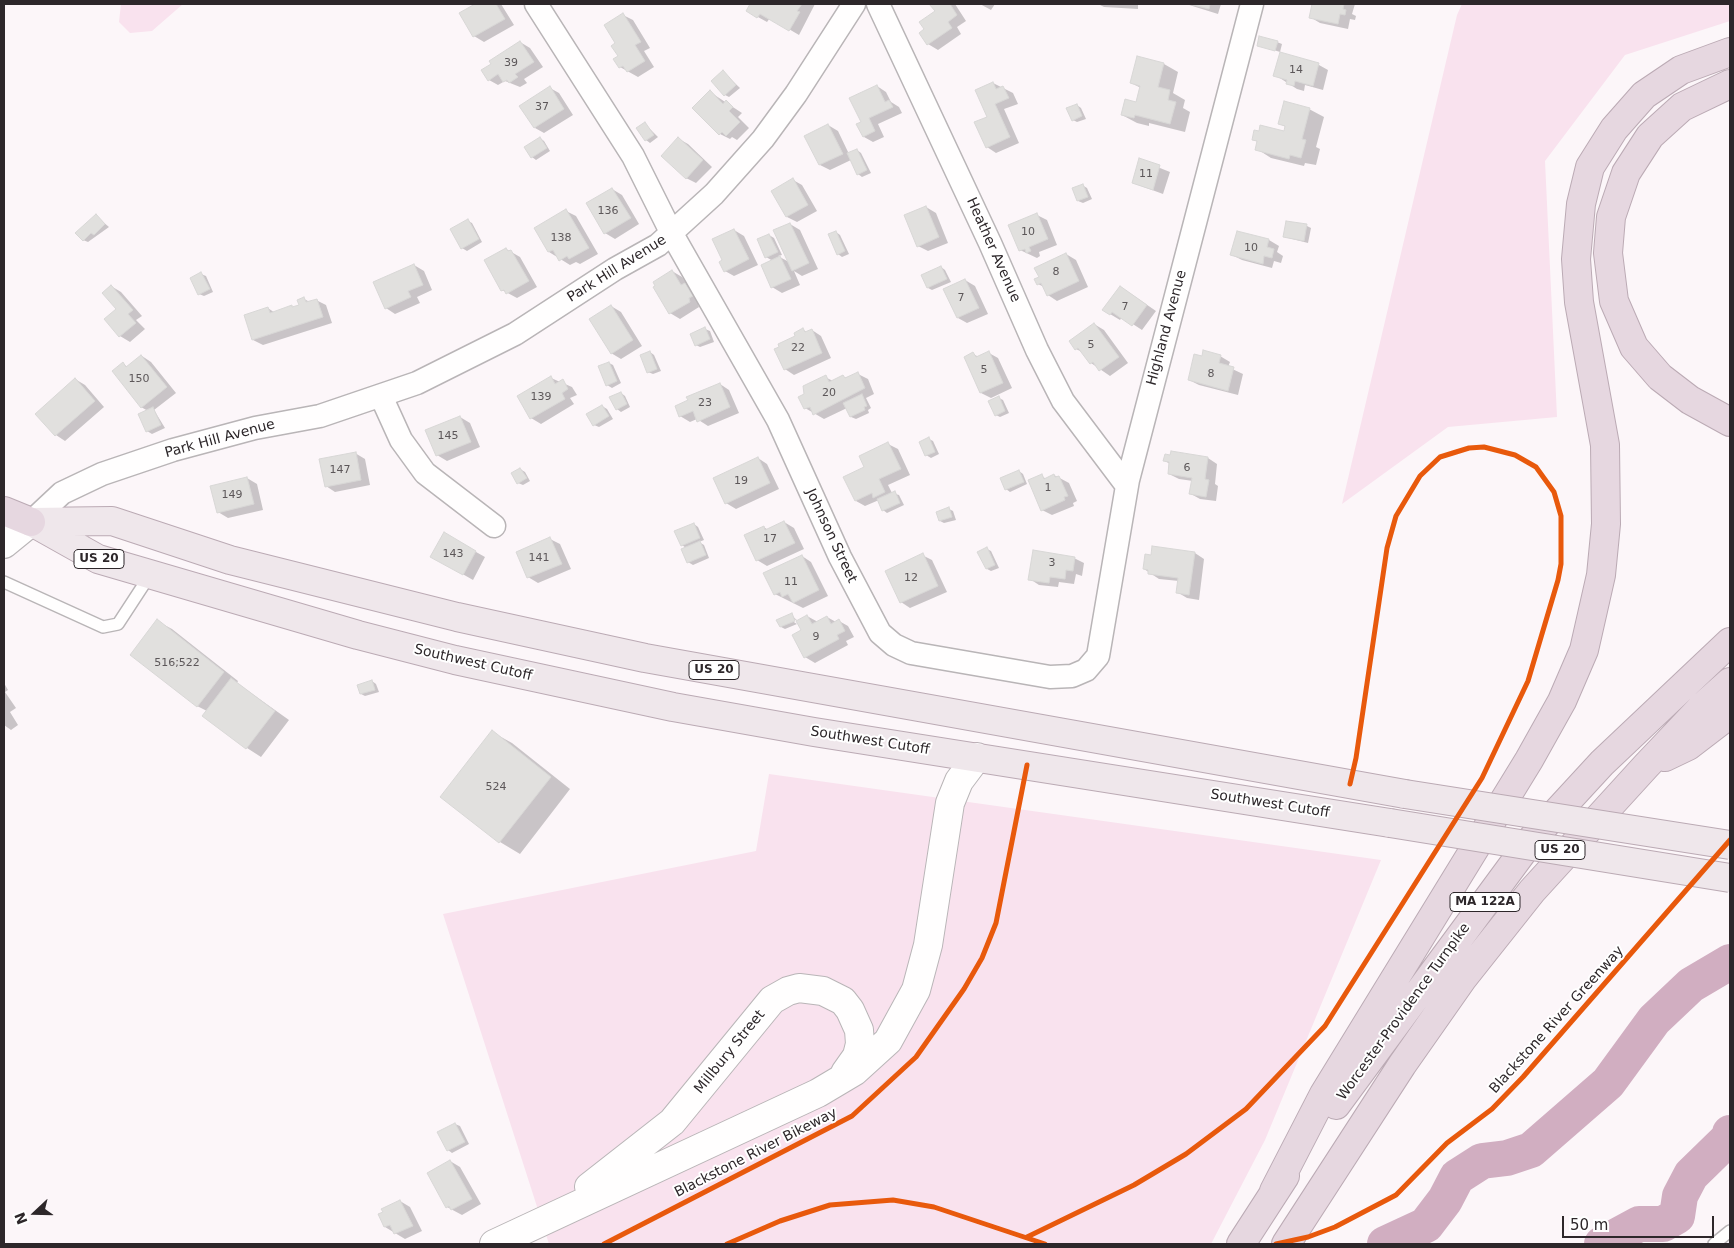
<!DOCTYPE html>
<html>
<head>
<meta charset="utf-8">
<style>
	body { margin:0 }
	#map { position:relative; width:1734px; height:1248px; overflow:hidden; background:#fcf6f9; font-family:"DejaVu Sans",sans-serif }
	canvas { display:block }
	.frame { position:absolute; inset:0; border:5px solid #2d272a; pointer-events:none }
	.north { position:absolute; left:10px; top:1188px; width:50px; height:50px; -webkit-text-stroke:4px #fff; paint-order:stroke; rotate:249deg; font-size:14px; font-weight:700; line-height:20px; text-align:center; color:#2d272a }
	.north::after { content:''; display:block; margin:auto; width:18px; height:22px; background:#2d272a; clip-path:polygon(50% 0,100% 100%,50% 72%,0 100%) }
	.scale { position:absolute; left:1562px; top:1216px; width:152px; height:22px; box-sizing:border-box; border:2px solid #2d272a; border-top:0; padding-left:6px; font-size:15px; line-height:18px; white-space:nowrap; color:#2d272a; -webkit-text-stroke:4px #fff; paint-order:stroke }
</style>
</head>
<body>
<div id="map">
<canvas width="1734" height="1248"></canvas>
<div class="frame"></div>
<div class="north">N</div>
<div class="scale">50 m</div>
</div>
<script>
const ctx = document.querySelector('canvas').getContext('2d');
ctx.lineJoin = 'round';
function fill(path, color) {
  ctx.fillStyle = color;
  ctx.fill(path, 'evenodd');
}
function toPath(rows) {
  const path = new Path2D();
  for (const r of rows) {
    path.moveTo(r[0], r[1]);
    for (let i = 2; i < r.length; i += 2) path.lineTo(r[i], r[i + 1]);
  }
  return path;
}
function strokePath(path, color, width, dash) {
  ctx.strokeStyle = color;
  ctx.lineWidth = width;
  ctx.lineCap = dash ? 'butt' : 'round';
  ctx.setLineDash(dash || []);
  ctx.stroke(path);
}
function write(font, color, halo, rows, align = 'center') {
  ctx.font = font + ' "DejaVu Sans",sans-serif';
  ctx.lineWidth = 4;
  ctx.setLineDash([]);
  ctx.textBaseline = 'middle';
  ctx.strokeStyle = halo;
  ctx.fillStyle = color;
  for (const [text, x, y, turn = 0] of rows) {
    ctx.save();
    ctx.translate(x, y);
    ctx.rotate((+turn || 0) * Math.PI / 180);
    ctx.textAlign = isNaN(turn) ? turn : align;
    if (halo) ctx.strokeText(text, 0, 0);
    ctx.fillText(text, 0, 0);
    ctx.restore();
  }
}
const green = toPath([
	[121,4,183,4,152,31,130,33,119,22],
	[1462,4,1730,4,1730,21,1625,55,1545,161,1557,417,1448,427,1342,504,1457,15],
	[769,774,1381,860,1265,1140,1211,1244,549,1244,443,914,756,851]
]);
const shadow = toPath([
	[478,4,501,4,514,25,484,42,474,36,461,13],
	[751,4,815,4,799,35,770,18,767,22,747,11],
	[931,4,955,4,966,21,957,27,961,34,938,50,928,44,921,33,926,30,936,12],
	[980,4,995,4,991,10],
	[1098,4,1138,4,1138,9,1104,7],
	[1186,4,1221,4,1218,14],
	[1311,4,1355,4,1352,14,1356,16,1355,20,1350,19,1348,29,1320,23,1310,17,1313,5],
	[623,15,633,20,650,48,644,51,654,67,638,77,620,67,617,44],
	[520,42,530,48,543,67,524,79,527,83,520,87,505,81,498,85,489,80,492,64],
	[1277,42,1282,44,1280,52,1258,45],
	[1281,54,1319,65,1328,70,1323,90,1305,85,1304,91,1297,89,1275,75],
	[1164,64,1178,72,1173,93,1185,100,1183,108,1190,112,1185,132,1149,123,1149,126,1137,123,1122,115,1137,104,1141,88,1131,83],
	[723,72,740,88,729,97,725,95],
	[993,83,1013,93,1018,104,1004,109,1019,143,996,153,987,147],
	[877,86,886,92,891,102,899,107,902,113,878,124,884,137,873,142,864,137,862,123],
	[550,88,559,93,573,115,544,133,535,128],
	[710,92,742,113,738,117,749,128,737,140,732,137,730,139,720,134],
	[1077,105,1081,108,1086,119,1077,122,1073,120],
	[1309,109,1324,117,1316,147,1320,149,1316,165,1305,163,1304,166,1271,158,1257,149,1258,142,1253,139,1285,132,1286,127,1280,124],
	[645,124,658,137,650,143,646,140],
	[828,125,838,131,849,154,857,150,861,153,871,173,862,177,858,174,851,160,830,170,820,165],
	[540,138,544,141,550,151,536,160,532,157],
	[679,139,688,144,712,167,696,183,686,178],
	[1140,160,1170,172,1163,194,1133,183],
	[793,180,802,185,817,211,797,222,787,217,773,191],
	[1082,185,1087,188,1092,199,1083,203,1078,201,1074,189],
	[612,189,622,195,639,224,615,239,605,233],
	[926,207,936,213,948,243,928,251,918,246],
	[566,211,576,216,598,254,580,264,576,262,570,265,549,252],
	[1037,215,1047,220,1057,245,1039,252,1040,256,1037,258,1020,250],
	[96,216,109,227,88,242,83,240],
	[468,221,472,223,482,242,467,251,462,248],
	[790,224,800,230,818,269,802,276,794,271,800,285,782,293,772,287,773,261,766,257,769,235,774,238,782,255,778,256,789,262],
	[1307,226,1311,228,1308,243,1284,237],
	[734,230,744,236,758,265,734,276,725,271,724,261],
	[836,232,840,235,849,254,842,257,838,254],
	[1238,232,1269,240,1279,246,1277,252,1283,256,1281,263,1274,261,1272,268,1242,260,1232,255],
	[506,249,520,257,537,287,517,298,502,290],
	[1066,254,1076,260,1088,287,1057,301,1048,295,1044,287,1038,284,1041,278],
	[414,265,424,271,432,290,417,297,420,303,395,314,386,308],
	[941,267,945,270,951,282,932,290,928,288],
	[672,271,682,277,701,302,698,304,699,307,680,319,670,313,655,288],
	[201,274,206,276,213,292,204,296,199,294],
	[965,280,975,286,988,314,967,323,958,318],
	[111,286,121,292,142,316,136,320,145,329,130,342,120,336,106,319,117,309],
	[1121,287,1156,311,1142,330,1122,317,1120,320,1110,314],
	[304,299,310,302,316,300,326,305,332,323,263,345,253,340,245,316,268,308,275,313,294,308,301,305],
	[611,306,621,312,642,346,621,359,611,353],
	[1094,324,1104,330,1128,363,1110,376,1091,363,1084,353,1076,349],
	[705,329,710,331,714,342,700,347,696,345],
	[803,330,807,332,812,330,821,336,831,358,794,375,785,369,797,337],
	[650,352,654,355,661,371,653,374,648,372],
	[989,353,998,358,1012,388,991,398,981,393,965,358,973,354,979,357],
	[142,356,151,362,176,393,154,410,165,428,152,434,147,431,148,411,141,407,123,364,128,367],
	[1220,356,1230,362,1228,367,1243,374,1238,395,1199,385,1189,380,1203,357],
	[609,363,613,365,621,383,612,388,607,385],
	[858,374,868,379,874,394,866,398,871,408,868,410,869,413,856,419,851,417,847,408,824,419,805,408,825,377,833,381],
	[551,378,572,387,577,395,570,398,574,404,541,424,531,418],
	[75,379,85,385,104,407,65,441,56,435],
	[720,384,729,390,739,413,708,426,697,419,690,422,680,416],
	[621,393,625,396,630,407,621,412,617,409],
	[999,398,1003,400,1009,413,1000,417,996,415],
	[602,406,607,409,613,419,599,427,594,425],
	[460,417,470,423,480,447,447,461,437,455],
	[929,439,933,441,939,454,931,458,926,455],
	[888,444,898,449,910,475,888,485,892,493,899,495,904,505,887,513,883,510,879,500,865,506,856,501,866,468],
	[355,453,365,459,370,485,335,492,326,486],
	[758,458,767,464,779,489,736,509,726,503],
	[1208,458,1217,464,1215,484,1218,486,1216,501,1200,499,1191,494,1193,481,1179,479,1169,474,1170,464,1165,461],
	[520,469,525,472,530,481,523,485,518,483],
	[1019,471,1023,474,1027,484,1010,492,1006,489],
	[1054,475,1069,483,1077,501,1073,503,1074,506,1052,515,1042,510,1042,476,1046,479],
	[247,478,257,484,263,510,228,518,218,512],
	[949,509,953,511,956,520,944,523,940,521],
	[784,522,794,528,804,549,767,566,757,560,746,536,764,527,768,530],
	[694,524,698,527,704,540,699,542,704,545,709,558,693,565,688,562,686,548,682,545],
	[444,534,485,557,473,580,431,556],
	[550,539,560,544,571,569,538,583,528,577],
	[987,549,991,551,999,568,991,571,987,569],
	[1195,553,1204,559,1199,600,1187,598,1177,592,1179,581,1159,579,1144,569],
	[922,555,932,560,947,592,910,608,901,602],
	[802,556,811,562,828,596,803,608,775,594],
	[1074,558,1084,563,1082,576,1076,574,1074,584,1059,582,1058,587,1039,585,1030,579],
	[791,615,798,621,790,617,789,619,797,624,785,629,781,627],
	[807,616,818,622,827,617,836,622,839,621,848,626,854,637,846,641,848,645,815,663,805,657,803,630],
	[157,621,172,629,238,681,237,683,289,720,261,757,247,748,207,711,197,706],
	[372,681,376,684,379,692,365,696,361,694],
	[4,683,8,690,5,692,16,708,10,712,18,725,11,730,4,725],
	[492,732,512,743,570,789,520,854,500,842,442,797],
	[455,1124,460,1126,469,1144,452,1153,448,1150],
	[450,1161,460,1167,481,1204,462,1215,447,1207],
	[400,1201,410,1207,422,1231,405,1239,385,1227,385,1213]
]);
const river = toPath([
	[1385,1244,1426,1225,1445,1200,1457,1177,1482,1161,1507,1158,1531,1150,1608,1083,1654,1020,1691,985,1730,962],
	[1602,1244,1639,1224,1663,1224,1677,1216,1680,1196,1691,1175,1730,1137,1730,1133]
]);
const building = toPath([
	[475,4,496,4,505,19,473,37,459,13,475,4],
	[750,4,802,4,797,11,800,12,789,31,760,14,757,18,746,11,750,4],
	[929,4,950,4,957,15,948,22,952,28,927,45,919,33,924,29,919,22,935,11,929,4],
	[1189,4,1210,4,1209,9,1189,4],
	[1310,4,1344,4,1343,9,1346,10,1345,15,1340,14,1338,24,1309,18,1312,4,1310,4],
	[623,13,641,42,635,45,645,61,627,72,623,66,619,68,613,59,618,56,611,46,615,43,604,25,623,13],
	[1259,36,1278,41,1275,51,1257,46,1259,36],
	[520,41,534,62,515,74,518,77,509,83,507,80,503,82,498,74,488,81,481,70,491,64,489,61,520,41],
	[1280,52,1319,63,1313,86,1295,81,1294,86,1286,84,1287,80,1273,76,1280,52],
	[1137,56,1164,63,1158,87,1170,90,1168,100,1176,102,1170,124,1135,115,1134,118,1121,115,1125,99,1136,102,1140,86,1130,83,1137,56],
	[723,70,736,85,724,96,711,81,723,70],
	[993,82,996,89,1003,86,1009,98,995,104,1010,137,986,148,974,122,987,117,975,90,993,82],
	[877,85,885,102,889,100,893,107,869,118,875,131,863,137,856,124,861,122,849,98,877,85],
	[550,86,564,109,534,128,519,106,550,86],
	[710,90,723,104,726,100,733,107,729,111,740,122,726,136,722,132,719,135,692,108,710,90],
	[1284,101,1310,108,1302,139,1306,140,1301,158,1290,155,1289,159,1255,150,1257,141,1252,140,1254,130,1259,131,1260,125,1284,131,1285,126,1278,124,1284,101],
	[1077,104,1082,116,1072,121,1066,108,1077,104],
	[645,122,654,135,645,141,636,128,645,122],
	[828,124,843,154,819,165,804,136,828,124],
	[540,137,547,148,531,158,524,147,540,137],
	[678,137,703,160,686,179,661,156,678,137],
	[857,149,867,170,857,175,847,153,857,149],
	[1139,158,1160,165,1153,190,1132,183,1139,158],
	[793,178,808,205,786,217,771,191,793,178],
	[1083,184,1088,197,1077,201,1072,188,1083,184],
	[612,188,631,218,604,234,586,203,612,188],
	[926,206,939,237,917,247,904,215,926,206],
	[566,209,589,248,569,259,567,256,559,261,553,250,548,252,534,228,566,209],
	[1037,213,1048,239,1029,247,1031,251,1026,253,1025,249,1019,251,1008,225,1037,213],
	[96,214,105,224,94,235,91,233,83,241,75,233,96,214],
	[468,219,479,239,461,249,450,229,468,219],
	[1286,221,1307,224,1304,241,1283,237,1286,221],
	[790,223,809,263,792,271,773,230,790,223],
	[734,229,749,259,724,272,719,262,722,260,712,239,734,229],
	[836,231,845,251,837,255,828,234,836,231],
	[1237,231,1269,239,1267,247,1274,249,1272,258,1264,256,1263,264,1230,255,1237,231],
	[769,234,778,252,765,258,757,239,769,234],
	[506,248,508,251,511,250,529,281,506,294,504,290,501,291,484,260,506,248],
	[1066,253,1079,281,1047,296,1041,283,1037,285,1034,279,1039,277,1034,268,1066,253],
	[780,256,791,279,771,288,761,265,780,256],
	[414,264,423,285,408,291,411,297,385,309,373,282,414,264],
	[941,266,947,279,927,288,921,275,941,266],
	[672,270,681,285,685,283,693,296,689,298,690,302,669,314,653,287,655,286,653,282,672,270],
	[201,272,210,289,198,295,190,278,201,272],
	[965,279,979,308,957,318,943,289,965,279],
	[111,285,133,310,128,314,136,323,119,337,104,319,116,309,102,293,111,285],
	[1120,286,1147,305,1132,326,1112,312,1110,315,1102,310,1120,286],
	[304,297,306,302,317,299,323,317,252,340,244,315,268,307,270,313,292,305,292,307,299,305,297,300,304,297],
	[611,305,633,340,611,354,589,319,611,305],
	[1094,323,1119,357,1099,371,1093,362,1090,364,1078,348,1075,350,1069,341,1094,323],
	[705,327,710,339,695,346,690,334,705,327],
	[803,328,805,332,812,329,822,353,784,370,774,349,779,347,778,344,795,336,794,333,803,328],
	[1203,350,1221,355,1219,363,1234,367,1228,391,1188,380,1194,354,1202,356,1203,350],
	[650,351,657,369,647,373,640,355,650,351],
	[989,351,1003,383,980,393,964,357,973,352,976,357,989,351],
	[141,355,167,387,141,408,112,371,123,362,126,367,141,355],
	[609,362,617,381,606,386,598,366,609,362],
	[858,372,865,388,813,415,810,407,804,409,798,397,804,394,803,386,826,375,829,382,843,375,845,378,858,372],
	[551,376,555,384,563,379,568,389,562,393,565,399,530,419,517,396,551,376],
	[75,378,95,401,55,436,35,414,75,378],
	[720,383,730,407,697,422,693,411,679,417,675,406,688,400,686,397,720,383],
	[621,392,627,404,616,410,609,397,621,392],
	[862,394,867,406,864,407,865,410,850,417,843,403,862,394],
	[999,396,1005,411,995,416,988,401,999,396],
	[602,405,609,416,593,426,586,414,602,405],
	[153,407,161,425,146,432,138,414,153,407],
	[460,416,471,442,436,456,425,430,460,416],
	[929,437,935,452,925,456,919,442,929,437],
	[888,442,901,469,879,479,885,492,873,498,872,493,855,501,843,477,864,467,859,456,888,442],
	[1171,451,1208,457,1205,479,1209,480,1206,497,1189,494,1192,478,1168,474,1169,462,1163,461,1165,454,1170,455,1171,451],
	[356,452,361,480,325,487,319,459,356,452],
	[758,457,770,483,725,504,713,478,758,457],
	[520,468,527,478,517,484,511,473,520,468],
	[1019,470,1024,482,1005,490,1000,478,1019,470],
	[1042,474,1044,479,1054,474,1055,477,1059,476,1068,496,1064,497,1065,500,1041,511,1028,480,1042,474],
	[247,477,254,504,217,513,210,486,247,477],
	[895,491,900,503,882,511,877,499,895,491],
	[949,507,952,517,939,521,936,512,949,507],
	[784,521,795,543,756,561,744,535,764,526,765,530,784,521],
	[694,523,700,538,681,546,674,531,694,523],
	[444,532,476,551,463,575,430,557,444,532],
	[550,537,562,564,527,578,516,552,550,537],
	[700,541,706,555,687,563,681,549,700,541],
	[1152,546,1195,552,1189,595,1176,593,1178,578,1148,574,1148,570,1143,569,1145,554,1151,555,1152,546],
	[987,547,995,565,986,569,977,552,987,547],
	[1033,550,1075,557,1073,571,1066,570,1065,579,1050,577,1049,583,1028,580,1033,550],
	[923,553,938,586,900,603,885,571,923,553],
	[802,555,819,590,793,603,788,594,782,597,780,592,774,595,763,573,802,555],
	[792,613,795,621,780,627,776,620,792,613],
	[807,615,812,624,827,616,831,624,839,619,845,631,837,635,839,639,804,658,792,635,801,630,796,621,807,615],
	[157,619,224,672,197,707,130,655,157,619],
	[231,678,275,711,246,749,202,716,231,678],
	[372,680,375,690,360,694,357,685,372,680],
	[492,730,551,777,499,843,440,797,492,730],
	[455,1123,465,1142,447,1151,437,1132,455,1123],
	[450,1160,472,1199,451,1210,449,1206,446,1208,427,1173,450,1160],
	[400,1200,413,1226,394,1234,390,1225,384,1227,378,1214,383,1212,381,1209,400,1200]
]);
const lane = toPath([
	[4,582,103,627,118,624,150,575],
	[1714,1244,1730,1231]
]);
const street = toPath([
	[536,4,633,156,672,234,778,420,840,557,880,633,894,645,911,653,1050,677,1072,676,1086,670,1098,656,1128,480,1252,4],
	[878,4,990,243,1037,350,1063,401,1127,486],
	[381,396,401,440,425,473,494,526],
	[31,522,62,493,102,474,173,450,255,428,320,416,417,383,515,334,615,269,658,245,714,194,763,139,796,94,854,4]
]);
const secondary = toPath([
	[4,544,31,522],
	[589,1187,672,1122,772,1000,788,991,799,988,823,991,843,1001,850,1010,859,1030,860,1044,857,1056,845,1073],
	[494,1244,818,1093,855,1071,888,1041,916,990,928,945,950,803,959,781,977,757]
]);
const primary = toPath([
	[31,522,112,521,230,560,457,617,645,658,1405,794],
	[32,522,98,559,358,635,455,660,673,707,814,732,1390,823]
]);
const highway = toPath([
	[1730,84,1682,107,1650,136,1626,173,1611,217,1608,253,1614,301,1634,347,1660,377,1690,400,1730,422],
	[4,511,31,522],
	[1665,757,1688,746,1730,714],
	[1336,1105,1532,839,1602,763,1730,642],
	[1274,1191,1324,1094,1529,760,1562,701,1584,650,1601,575,1606,524,1605,445,1579,302,1576,259,1581,204,1590,167,1614,129,1644,95,1681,70,1730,52],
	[1241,1244,1285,1176],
	[1286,1244,1402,1065,1463,978,1532,891,1646,766,1702,707,1730,682]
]);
const primaryBridge = toPath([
	[1405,794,1730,845],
	[1390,823,1730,878]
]);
const cycleway = toPath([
	[1027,1237,1134,1185,1186,1154,1246,1109,1325,1026,1482,778,1528,681,1558,580,1561,564,1561,516,1554,492,1536,467,1515,455,1484,447,1469,448,1440,457,1420,476,1396,516,1387,548,1356,758,1350,784],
	[604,1244,852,1116,916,1057,964,989,982,958,996,923,1027,765],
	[727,1244,780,1221,830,1205,893,1200,934,1207,1045,1244],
	[1276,1244,1308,1237,1335,1227,1396,1195,1447,1143,1492,1109,1523,1077,1730,840]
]);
const numberNames = [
	["39",511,63],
	["14",1296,70],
	["37",542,107],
	["11",1146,174],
	["136",608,211],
	["10",1028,232],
	["138",561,238],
	["10",1251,248],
	["8",1056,272],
	["7",961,298],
	["7",1125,307],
	["5",1091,345],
	["22",798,348],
	["5",984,370],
	["8",1211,374],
	["150",139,379],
	["20",829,393],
	["139",541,397],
	["23",705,403],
	["145",448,436],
	["6",1187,468],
	["147",340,470],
	["19",741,481],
	["1",1048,488],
	["149",232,495],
	["17",770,539],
	["143",453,554],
	["141",539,558],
	["3",1052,563],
	["12",911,578],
	["11",791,582],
	["9",816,637],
	["516;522",177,663],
	["524",496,787]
];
const shields = [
	[99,559,50],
	[714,670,50],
	[1560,850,50],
	[1485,902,70]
];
const shieldNames = [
	["US 20",99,559],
	["US 20",714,670],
	["US 20",1560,850],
	["MA 122A",1485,902]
];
const streetNames = [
	["Heather Avenue",993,250,66],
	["Park Hill Avenue",617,269,-32],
	["Highland Avenue",1167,328,-75],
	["Park Hill Avenue",220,439,-15],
	["Johnson Street",831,536,65],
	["Southwest Cutoff",473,663,13],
	["Southwest Cutoff",870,741,9],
	["Southwest Cutoff",1270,804,9],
	["Worcester-Providence Turnpike",1404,1012,-54],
	["Blackstone River Greenway",1557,1020,-48],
	["Millbury Street",730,1052,-51],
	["Blackstone River Bikeway",756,1153,-27]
];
fill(green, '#f9e2ee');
fill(shadow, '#0003');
strokePath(river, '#d1aec1', 36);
fill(building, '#e1e0de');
strokePath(building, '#d8d7d6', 1);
strokePath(lane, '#b9b5b7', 14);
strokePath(street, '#b9b5b7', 25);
strokePath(secondary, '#b9b5b7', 30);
strokePath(primary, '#bbaab4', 30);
strokePath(highway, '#bbaab4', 30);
strokePath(lane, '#fffefe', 11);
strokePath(street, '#fffefe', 22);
strokePath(secondary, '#fffefe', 28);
strokePath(primary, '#efe7eb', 28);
strokePath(highway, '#e6d7e0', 28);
strokePath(primaryBridge, '#bbaab4', 30, []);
strokePath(primaryBridge, '#efe7eb', 28);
strokePath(cycleway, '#e8590c', 5);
write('11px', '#5c5759', null, numberNames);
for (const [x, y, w] of shields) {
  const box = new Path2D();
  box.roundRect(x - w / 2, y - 9.5, w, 19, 4);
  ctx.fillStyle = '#fff';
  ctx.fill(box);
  strokePath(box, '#2d272a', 1);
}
write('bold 12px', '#2d272a', null, shieldNames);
write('14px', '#2d272a', '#fff', streetNames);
</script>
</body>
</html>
